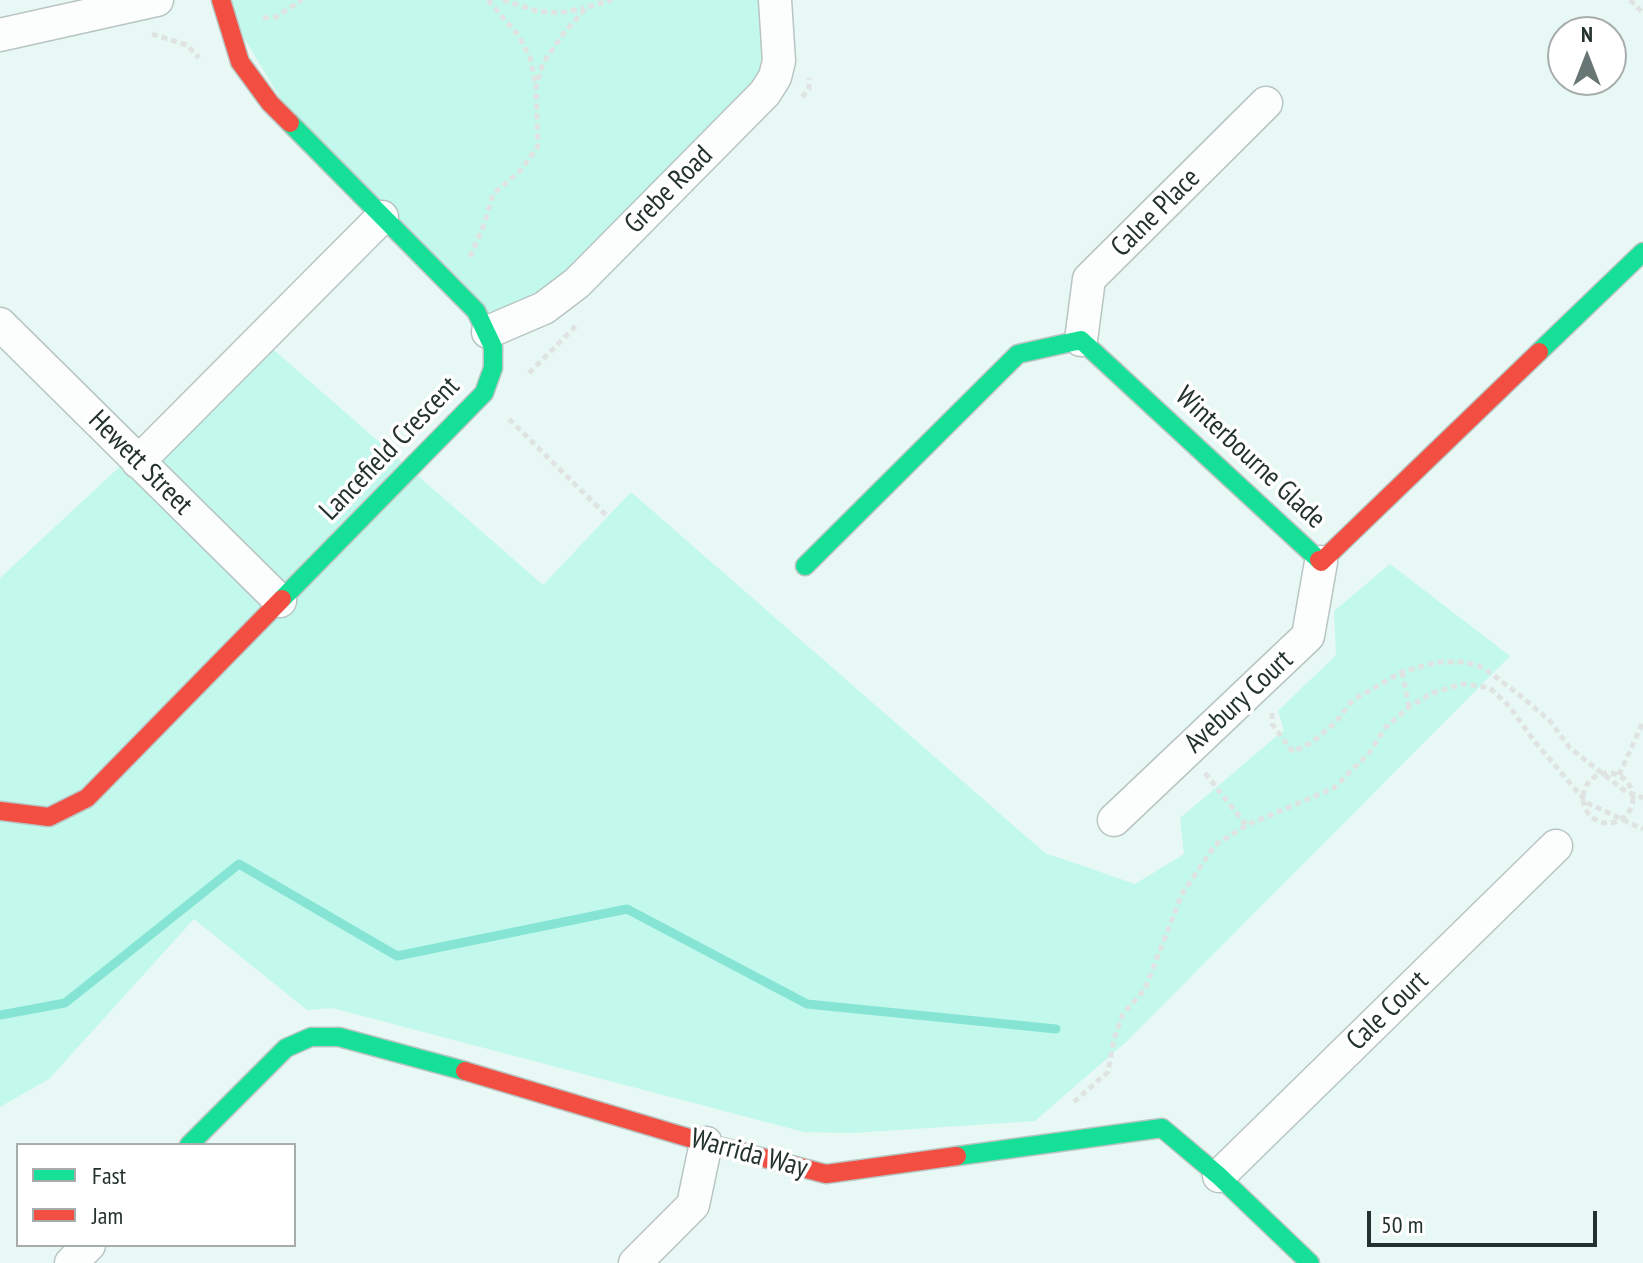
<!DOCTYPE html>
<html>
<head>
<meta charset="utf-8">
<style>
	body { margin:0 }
	#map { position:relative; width:1643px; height:1263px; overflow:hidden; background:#e8f8f4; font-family:"PT Sans Narrow",sans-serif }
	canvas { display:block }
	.legend { position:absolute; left:16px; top:1143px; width:280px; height:104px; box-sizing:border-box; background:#fff; border:2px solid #a7adac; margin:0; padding:10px 14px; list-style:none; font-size:24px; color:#24322f }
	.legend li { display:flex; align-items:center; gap:16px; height:40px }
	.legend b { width:40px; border:2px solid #a7adac }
	.north { position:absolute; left:1547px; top:16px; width:80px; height:80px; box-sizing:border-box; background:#fff; border:2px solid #a7adac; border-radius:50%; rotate:0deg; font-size:22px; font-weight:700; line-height:32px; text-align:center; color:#24322f }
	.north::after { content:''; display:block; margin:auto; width:28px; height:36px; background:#697774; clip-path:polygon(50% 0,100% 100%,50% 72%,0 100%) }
	.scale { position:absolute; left:1367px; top:1211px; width:230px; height:36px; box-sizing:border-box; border:4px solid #24322f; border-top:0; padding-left:10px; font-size:24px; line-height:28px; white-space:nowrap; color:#24322f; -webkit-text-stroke:6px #fff; paint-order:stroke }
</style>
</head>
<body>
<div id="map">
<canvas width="1643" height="1263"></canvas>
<ul class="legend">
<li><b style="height:10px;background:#16e098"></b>Fast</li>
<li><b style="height:10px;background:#f24e42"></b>Jam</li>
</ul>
<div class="north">N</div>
<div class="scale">50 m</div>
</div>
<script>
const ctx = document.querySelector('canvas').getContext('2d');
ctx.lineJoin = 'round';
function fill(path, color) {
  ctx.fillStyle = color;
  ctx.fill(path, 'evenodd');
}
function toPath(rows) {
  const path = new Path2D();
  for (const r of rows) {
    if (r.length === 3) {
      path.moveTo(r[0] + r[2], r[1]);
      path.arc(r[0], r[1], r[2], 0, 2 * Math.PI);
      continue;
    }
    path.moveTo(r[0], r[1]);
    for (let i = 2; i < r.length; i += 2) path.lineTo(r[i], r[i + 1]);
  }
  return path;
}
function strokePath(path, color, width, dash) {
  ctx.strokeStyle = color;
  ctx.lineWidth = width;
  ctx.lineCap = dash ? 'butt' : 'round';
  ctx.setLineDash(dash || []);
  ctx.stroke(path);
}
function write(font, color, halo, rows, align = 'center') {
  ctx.font = font + ' "PT Sans Narrow",sans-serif';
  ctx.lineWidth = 7;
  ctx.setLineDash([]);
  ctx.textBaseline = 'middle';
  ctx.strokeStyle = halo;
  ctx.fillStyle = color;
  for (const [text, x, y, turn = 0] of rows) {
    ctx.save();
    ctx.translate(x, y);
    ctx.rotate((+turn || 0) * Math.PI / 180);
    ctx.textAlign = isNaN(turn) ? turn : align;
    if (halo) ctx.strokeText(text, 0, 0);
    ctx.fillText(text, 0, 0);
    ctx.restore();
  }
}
const green = toPath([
	[221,0,775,0,779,61,530,315,488,332,309,145],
	[259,337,543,585,631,492,1045,853,1135,884,1184,854,1180,818,1284,730,1278,711,1336,655,1334,611,1390,564,1510,656,1126,1042,1035,1121,853,1133,804,1132,332,1008,307,1010,194,919,49,1079,0,1107,0,578]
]);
const stream = toPath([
	[0,1015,65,1003,239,864,397,956,627,909,807,1004,1056,1029]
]);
const path = toPath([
	[488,0,518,35,530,57,536,86],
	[503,0,537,11,559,13,584,8],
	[1630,0,1643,13],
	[263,18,276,17,302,0],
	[152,34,187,45,199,58],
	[802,97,809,89,809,78],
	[470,257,485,222,493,194,520,171,538,146,536,87,543,63,564,33,587,7,612,0],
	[529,373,576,326],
	[509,419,608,517],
	[1402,672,1409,707],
	[1272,713,1272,724,1293,752,1312,742,1336,722,1353,700,1402,672,1437,662,1466,662,1484,668,1522,697,1550,721,1570,748,1625,791,1643,798],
	[1205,773,1246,825],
	[1608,798,25],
	[1619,775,1643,722],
	[1074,1102,1108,1072,1114,1039,1123,1014,1145,989,1182,894,1215,845,1247,825,1334,788,1369,753,1386,727,1409,707,1432,693,1463,684,1490,688,1510,707,1535,742,1587,803,1643,829]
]);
const street = toPath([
	[0,35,157,0],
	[0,324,280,601],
	[488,332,544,308,577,283,765,93,775,77,779,61,775,0],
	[1081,340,1089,279,1266,103],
	[138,462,382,217],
	[1114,820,1308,636,1321,562],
	[1219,1176,1556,846],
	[71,1263,89,1245],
	[635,1263,693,1205,706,1143]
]);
const fast = toPath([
	[1539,352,1643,252],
	[805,566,1018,354,1081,340,1319,560],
	[282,599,484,393,493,368,493,347,476,311,290,123],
	[189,1145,286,1048,311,1037,339,1037,465,1071],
	[957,1156,1162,1128,1219,1176,1310,1263]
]);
const jam = toPath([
	[221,0,240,62,270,103,290,123],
	[1319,560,1321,562,1539,352],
	[0,811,49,817,87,798,282,599],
	[465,1071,706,1143,826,1174,957,1156]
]);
const streetNames = [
	["Grebe Road",669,190,-45],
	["Calne Place",1156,213,-45],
	["Lancefield Crescent",390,449,-46],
	["Winterbourne Glade",1250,458,43],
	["Hewett Street",140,463,45],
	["Avebury Court",1239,702,-43],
	["Cale Court",1388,1011,-44],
	["Warrida Way",749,1154,15]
];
fill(green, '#c3f8ed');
strokePath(stream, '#86e4d4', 9);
strokePath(street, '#b8c5c2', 35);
strokePath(fast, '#b8c5c2', 21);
strokePath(jam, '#b8c5c2', 21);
strokePath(path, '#dfe4e2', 5, [6, 4]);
strokePath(street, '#fcfefd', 32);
strokePath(fast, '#16e098', 18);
strokePath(jam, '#f24e42', 18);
write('28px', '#24322f', '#fff', streetNames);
</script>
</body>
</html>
